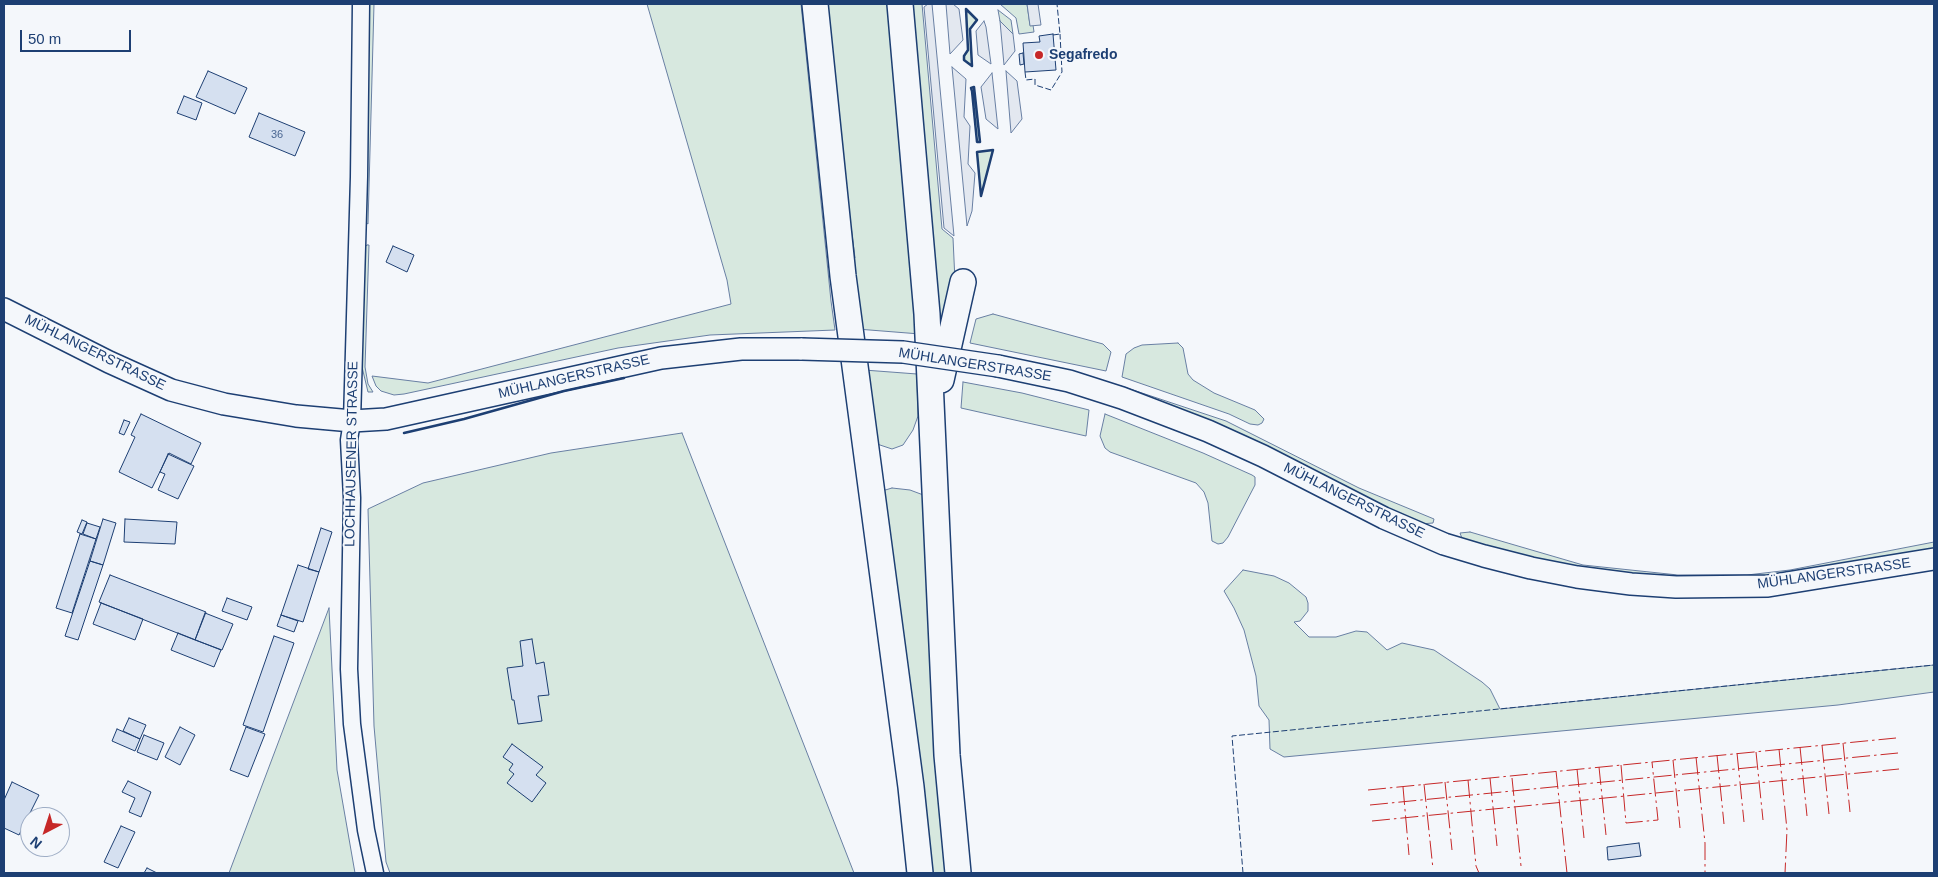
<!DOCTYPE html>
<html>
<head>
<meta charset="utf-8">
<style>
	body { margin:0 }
	#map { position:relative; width:1938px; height:877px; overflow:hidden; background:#f4f7fb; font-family:Arial,sans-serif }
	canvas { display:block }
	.frame { position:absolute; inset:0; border:5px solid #1d3f73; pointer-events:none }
	.north { position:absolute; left:20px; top:807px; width:50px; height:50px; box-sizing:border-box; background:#f4f7fb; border:1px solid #9eadc5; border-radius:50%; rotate:220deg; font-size:14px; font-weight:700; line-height:20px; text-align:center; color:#1d3f73 }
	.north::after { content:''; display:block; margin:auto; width:18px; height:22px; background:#c62828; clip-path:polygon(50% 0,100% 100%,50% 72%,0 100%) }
	.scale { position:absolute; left:20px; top:30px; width:111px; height:22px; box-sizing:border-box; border:2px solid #1d3f73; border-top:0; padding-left:6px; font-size:15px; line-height:18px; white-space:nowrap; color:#1d3f73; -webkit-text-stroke:4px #f4f7fb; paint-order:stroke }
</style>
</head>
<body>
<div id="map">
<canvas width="1938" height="877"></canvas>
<div class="frame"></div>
<div class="north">N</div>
<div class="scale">50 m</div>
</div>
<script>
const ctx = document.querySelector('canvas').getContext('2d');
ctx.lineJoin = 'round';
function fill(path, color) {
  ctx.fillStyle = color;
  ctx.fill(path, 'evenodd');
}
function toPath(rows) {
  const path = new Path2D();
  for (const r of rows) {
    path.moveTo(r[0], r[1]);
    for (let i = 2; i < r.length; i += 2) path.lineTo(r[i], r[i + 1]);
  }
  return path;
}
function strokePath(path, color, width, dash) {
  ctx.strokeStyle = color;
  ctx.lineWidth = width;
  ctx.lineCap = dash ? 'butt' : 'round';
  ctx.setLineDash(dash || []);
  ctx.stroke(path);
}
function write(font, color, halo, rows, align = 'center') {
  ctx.font = font + ' Arial,sans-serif';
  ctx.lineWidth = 4;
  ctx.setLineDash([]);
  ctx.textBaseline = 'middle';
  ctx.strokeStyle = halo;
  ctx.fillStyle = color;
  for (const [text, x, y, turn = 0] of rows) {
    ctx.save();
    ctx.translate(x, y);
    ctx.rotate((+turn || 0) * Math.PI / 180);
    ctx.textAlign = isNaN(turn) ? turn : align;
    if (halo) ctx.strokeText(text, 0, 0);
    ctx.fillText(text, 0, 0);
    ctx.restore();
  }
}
const green = toPath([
	[369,4,374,4,368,224,365,222,369,4],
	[647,4,801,4,831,301,835,330,710,335,618,348,404,394,394,395,381,391,376,386,372,376,428,383,731,304,727,280,647,4],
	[824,4,888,4,897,115,920,334,857,329,849,261,855,258,851,226,845,224,824,4],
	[911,4,922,4,942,229,953,238,955,281,946,321,940,321,911,4],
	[1000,4,1027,4,1030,25,1033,25,1034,32,1019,34,1016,18,1000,4],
	[966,9,977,20,970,29,972,66,964,60,964,56,968,50,966,9],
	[998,10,1011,20,1013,34,1000,21,998,10],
	[974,87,980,142,977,142,972,91,971,88,974,87],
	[993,150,981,196,977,152,993,150],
	[367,245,369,245,365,367,368,384,373,392,368,392,362,367,364,248,367,245],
	[993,314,1103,344,1111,352,1106,371,970,343,976,319,993,314],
	[1178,343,1183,348,1188,374,1193,380,1214,393,1255,410,1264,419,1262,423,1258,425,1250,424,1229,414,1122,377,1126,354,1134,348,1142,345,1178,343],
	[864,370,917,374,918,416,913,430,903,445,892,449,874,443,864,370],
	[963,382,1022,393,1089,410,1086,436,961,408,963,382],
	[1121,386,1226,421,1359,488,1434,519,1433,523,1421,524,1121,389,1121,386],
	[1105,414,1203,453,1252,475,1255,477,1255,485,1228,537,1223,543,1218,544,1212,541,1208,503,1204,492,1196,483,1110,452,1105,448,1100,436,1105,414],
	[682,433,854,873,390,873,386,862,374,726,368,509,423,483,551,453,682,433],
	[892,488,910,490,926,496,950,873,928,873,882,491,892,488],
	[1470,532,1583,565,1678,575,1747,575,1790,570,1934,542,1934,550,1790,575,1680,580,1583,570,1463,541,1460,533,1470,532],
	[1243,570,1274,576,1289,583,1306,597,1308,603,1308,611,1300,621,1294,622,1309,637,1336,637,1356,631,1367,632,1387,650,1402,643,1434,650,1482,682,1490,689,1500,709,1934,665,1934,692,1838,705,1284,757,1270,749,1269,720,1259,706,1256,676,1244,630,1234,608,1224,591,1243,570],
	[329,608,337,770,355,873,229,873,329,608]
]);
const parking = toPath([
	[928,4,932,4,954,236,944,228,924,7,928,4],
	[946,4,953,4,959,9,963,40,950,54,946,4],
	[1027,4,1038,4,1041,25,1030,26,1027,4],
	[984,21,986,27,991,64,978,55,976,31,984,21],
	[1000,21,1013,34,1015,51,1004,65,1000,21],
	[952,67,966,79,964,117,970,126,968,164,975,173,972,211,967,226,952,67],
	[1006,71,1017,81,1022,119,1011,133,1006,71],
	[992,73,998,129,986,119,981,87,992,73]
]);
const building = toPath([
	[1053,34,1056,70,1025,72,1023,43,1040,42,1039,36,1053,34],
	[1023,53,1024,64,1020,65,1019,54,1023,53],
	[208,71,247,88,235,114,196,97,208,71],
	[184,96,202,103,196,120,177,113,184,96],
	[259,113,305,132,295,156,249,137,259,113],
	[393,246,414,255,407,272,386,262,393,246],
	[141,414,201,443,191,464,169,453,152,488,119,472,135,437,131,435,141,414],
	[124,420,130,422,124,435,119,433,124,420],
	[168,454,194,466,178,499,158,490,165,474,160,472,168,454],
	[103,519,116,523,103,565,90,561,103,519],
	[125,519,177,522,175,544,124,542,125,519],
	[82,520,87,522,82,534,77,532,82,520],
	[87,523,100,527,96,539,83,534,87,523],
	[321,528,332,532,319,572,308,569,321,528],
	[80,534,96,539,72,613,56,608,80,534],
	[90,561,103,565,78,640,65,636,90,561],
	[298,565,319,572,303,622,281,615,298,565],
	[110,575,206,612,195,640,99,602,110,575],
	[227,598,252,607,247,620,222,611,227,598],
	[101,603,143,619,135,640,93,624,101,603],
	[205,613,233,624,222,650,195,640,205,613],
	[281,615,298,621,294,632,277,626,281,615],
	[178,633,221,650,214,667,171,650,178,633],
	[274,636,294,643,263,732,243,725,274,636],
	[532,639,536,664,544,662,549,695,538,696,542,721,518,724,514,700,512,700,507,668,523,666,520,641,532,639],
	[129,718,146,725,140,739,123,731,129,718],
	[180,727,195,735,180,765,165,757,180,727],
	[246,727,265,734,248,777,230,770,246,727],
	[117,729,140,739,135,751,112,741,117,729],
	[144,735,164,743,157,760,137,752,144,735],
	[512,744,543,767,536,775,546,783,532,802,507,783,514,774,509,770,513,764,503,757,512,744],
	[128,781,151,792,141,817,129,812,135,798,122,792,128,781],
	[12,782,39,795,19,835,4,828,4,800,12,782],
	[121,826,135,832,118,868,104,862,121,826],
	[1639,843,1641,856,1608,860,1607,847,1639,843],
	[147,868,157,873,144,873,147,868]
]);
const minor = toPath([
	[361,4,359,177,352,421,349,440,352,498,349,669,352,724,366,830,375,873]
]);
const major = toPath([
	[4,309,109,362,171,390,224,404,296,416,352,421,386,419,661,358,741,349,802,349],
	[998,366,1069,381,1122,398,1208,431,1263,456,1384,518,1444,544,1484,556,1531,568,1577,577,1631,584,1676,587,1768,586,1934,559]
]);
const highway = toPath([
	[815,4,843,276,911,787,920,873],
	[900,4,927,314,947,755,958,873],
	[941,380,963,282]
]);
const majorBridge = toPath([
	[802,349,903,352,998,366]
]);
const fence = toPath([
	[1053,35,1060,34,1057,4],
	[1025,72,1026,80,1035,79,1035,85,1051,90,1062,72,1060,34],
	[1243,873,1232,736,1934,665]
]);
const wall = toPath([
	[966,9,977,20,970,29,972,66,964,60,964,56,968,50,966,9],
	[974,87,980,142,977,142,972,91,971,88,974,87],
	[993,150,981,196,977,152,993,150],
	[404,433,464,419,564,391,624,378]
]);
const power = toPath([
	[1843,743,1850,812],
	[1822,745,1829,814],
	[1800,747,1807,816],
	[1779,749,1787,830,1785,873],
	[1756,752,1763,820],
	[1737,753,1744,822],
	[1717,755,1724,824],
	[1696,757,1705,843,1705,873],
	[1673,760,1680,828],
	[1621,765,1626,823,1658,820,1652,762],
	[1599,767,1606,835],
	[1577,769,1584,838],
	[1556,771,1567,873],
	[1490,778,1497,846],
	[1512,778,1521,866],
	[1468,780,1476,866,1479,873],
	[1445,782,1452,850],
	[1424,784,1433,869],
	[1403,787,1409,855],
	[1368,790,1896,738],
	[1370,805,1898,753],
	[1372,821,1899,769]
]);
const markers = [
	[1039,55,5,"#c62828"]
];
const numberNames = [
	["36",277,135]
];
const poiNames = [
	["Segafredo",1049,55]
];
const streetNames = [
	["MÜHLANGERSTRASSE",95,353,26],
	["MÜHLANGERSTRASSE",975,365,9],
	["MÜHLANGERSTRASSE",574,377,-13],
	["LOCHHAUSENER STRASSE",352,454,-89],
	["MÜHLANGERSTRASSE",1354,501,26],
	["MÜHLANGERSTRASSE",1834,574,-8]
];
fill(green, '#d7e8df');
strokePath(green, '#687fa3', 1);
fill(parking, '#e3e8f0');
strokePath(parking, '#687fa3', 1);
fill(building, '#d5e0f0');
strokePath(building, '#1d3f73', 1);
strokePath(minor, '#1d3f73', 19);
strokePath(major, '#1d3f73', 24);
strokePath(highway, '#1d3f73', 28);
strokePath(minor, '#f4f7fb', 16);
strokePath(major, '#f4f7fb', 21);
strokePath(highway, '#f4f7fb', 25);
strokePath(majorBridge, '#1d3f73', 24, []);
strokePath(majorBridge, '#f4f7fb', 21);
strokePath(fence, '#1d3f73', 1, [6, 2.5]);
strokePath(wall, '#1d3f73', 2.5);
strokePath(power, '#c62828', 1, [18, 4, 2.5, 4]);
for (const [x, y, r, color] of markers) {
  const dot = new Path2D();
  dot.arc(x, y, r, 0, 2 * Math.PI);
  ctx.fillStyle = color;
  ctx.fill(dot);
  strokePath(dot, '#f4f7fb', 2);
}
write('11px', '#4b6792', null, numberNames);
write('bold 14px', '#1d3f73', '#f4f7fb', poiNames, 'left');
write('14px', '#1d3f73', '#f4f7fb', streetNames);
</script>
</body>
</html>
